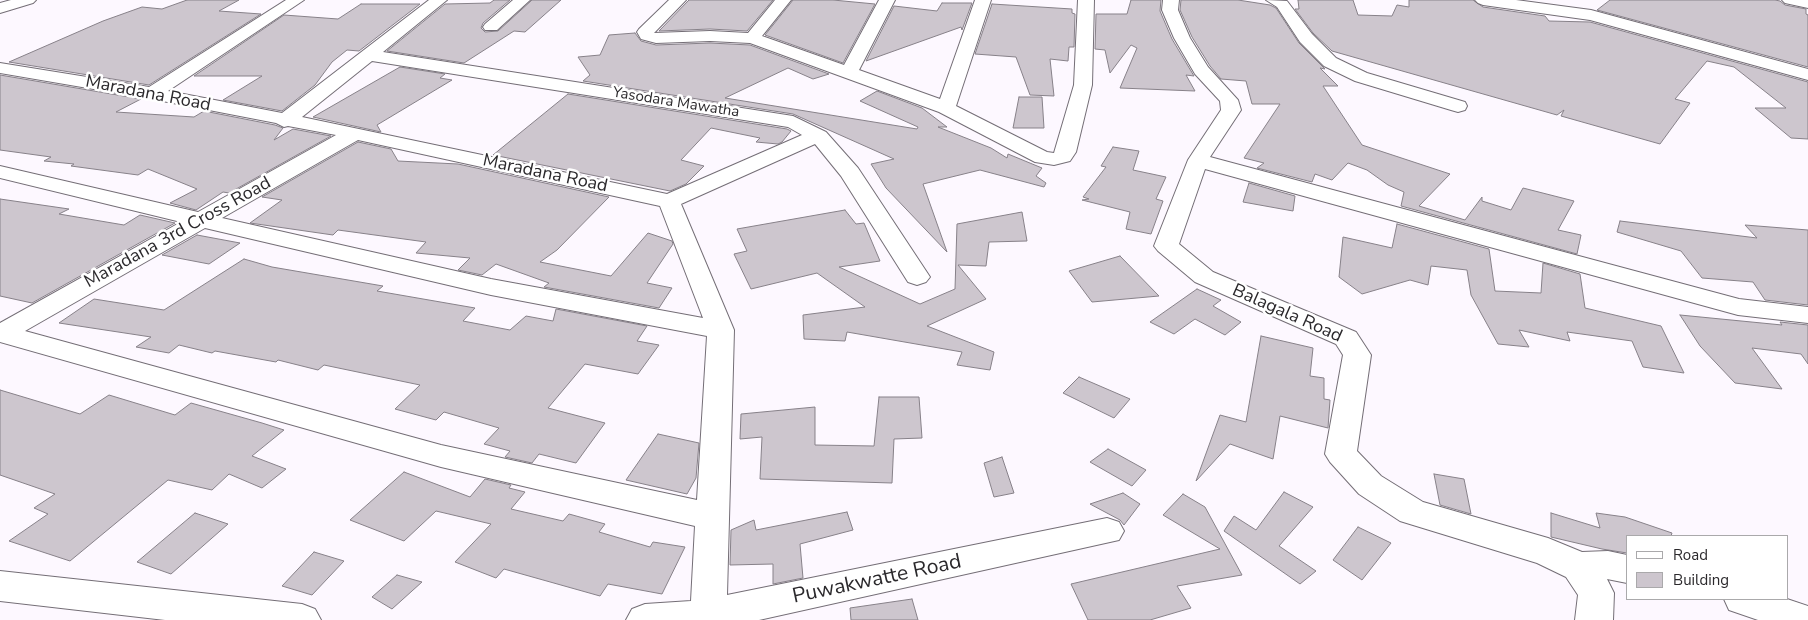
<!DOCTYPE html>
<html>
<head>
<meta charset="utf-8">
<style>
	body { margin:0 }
	#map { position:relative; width:1808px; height:620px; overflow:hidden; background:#fdf8ff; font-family:"Nunito Sans",sans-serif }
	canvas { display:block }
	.legend { position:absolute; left:1626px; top:535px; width:162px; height:65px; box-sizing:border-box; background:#fff; border:1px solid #aaa9ab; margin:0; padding:6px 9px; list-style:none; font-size:15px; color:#2b292c }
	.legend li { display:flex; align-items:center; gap:10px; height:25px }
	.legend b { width:25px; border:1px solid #aaa9ab }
</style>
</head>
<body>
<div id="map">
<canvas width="1808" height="620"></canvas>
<ul class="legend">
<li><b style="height:6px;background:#fff"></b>Road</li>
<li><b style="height:14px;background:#cdc6ce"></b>Building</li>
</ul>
</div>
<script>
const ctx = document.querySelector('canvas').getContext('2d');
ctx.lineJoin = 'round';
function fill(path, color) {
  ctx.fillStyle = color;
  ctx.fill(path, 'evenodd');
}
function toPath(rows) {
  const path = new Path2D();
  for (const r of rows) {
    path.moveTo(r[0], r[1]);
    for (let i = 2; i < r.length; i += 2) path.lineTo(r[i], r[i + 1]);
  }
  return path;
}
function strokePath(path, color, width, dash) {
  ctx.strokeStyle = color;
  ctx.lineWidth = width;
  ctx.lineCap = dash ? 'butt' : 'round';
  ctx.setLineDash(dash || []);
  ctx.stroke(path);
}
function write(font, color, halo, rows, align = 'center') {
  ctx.font = font + ' "Nunito Sans",sans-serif';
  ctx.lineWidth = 5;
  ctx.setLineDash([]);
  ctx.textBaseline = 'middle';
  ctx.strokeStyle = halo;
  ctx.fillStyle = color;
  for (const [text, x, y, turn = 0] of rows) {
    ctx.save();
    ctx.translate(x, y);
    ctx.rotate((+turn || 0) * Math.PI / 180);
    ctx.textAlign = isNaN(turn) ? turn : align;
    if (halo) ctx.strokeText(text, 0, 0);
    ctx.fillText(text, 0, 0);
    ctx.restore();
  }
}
const building = toPath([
	[187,0,239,0,219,11,261,14,149,85,9,62,103,21,142,7,162,9,187,0],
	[494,0,510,0,483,23,481,28,485,32,498,31,532,0,561,0,525,32,514,31,464,63,387,51,445,4,490,3,494,0],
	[689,0,773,0,747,31,710,29,659,31,689,0],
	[793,0,833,0,875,4,843,63,765,35,793,0],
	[1131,0,1161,0,1160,11,1172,39,1194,76,1186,75,1195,91,1120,88,1137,48,1131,45,1110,73,1105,50,1095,49,1096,14,1127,14,1131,0],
	[1181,0,1238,0,1270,5,1276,8,1299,43,1325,69,1320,68,1338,86,1323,86,1362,145,1450,174,1419,206,1465,220,1482,197,1482,201,1511,210,1523,188,1574,201,1558,230,1581,235,1577,254,1401,206,1404,192,1388,185,1367,170,1348,163,1332,180,1315,174,1312,182,1257,168,1264,163,1244,158,1280,104,1252,104,1246,81,1221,79,1210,66,1192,37,1180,10,1181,0],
	[1298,0,1353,0,1358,15,1392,16,1397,5,1409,7,1409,0,1473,0,1483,7,1545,16,1549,21,1590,22,1808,82,1808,139,1791,138,1755,108,1786,108,1734,67,1707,61,1675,99,1690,103,1660,144,1561,116,1564,110,1557,115,1332,51,1313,33,1295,9,1299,9,1298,0],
	[1610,0,1775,0,1780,1,1785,5,1806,9,1806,14,1808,15,1808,67,1597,10,1610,0],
	[942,3,972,3,962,30,961,27,866,61,894,6,937,11,942,3],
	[361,4,420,4,359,51,347,50,332,62,315,85,282,111,223,100,262,76,194,76,284,15,338,19,361,4],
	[992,4,1072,9,1072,13,1075,14,1074,47,1069,47,1068,61,1050,59,1054,96,1030,95,1016,57,975,54,992,4],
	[635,33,641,41,656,45,710,43,750,45,829,74,813,79,788,68,725,98,917,129,918,127,860,101,877,91,922,108,947,127,938,127,991,148,1007,158,1008,154,1042,168,1036,176,1046,183,1044,187,980,170,923,184,947,252,886,188,871,164,894,159,793,114,583,81,590,75,578,57,600,55,609,35,635,33],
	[400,67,445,74,440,78,452,80,377,125,381,132,313,117,400,67],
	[0,75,141,99,116,112,194,117,204,111,275,125,283,128,274,140,293,129,331,136,229,193,223,192,196,210,170,203,197,189,148,169,138,175,71,166,74,164,44,161,51,157,0,150,0,75],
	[568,94,787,129,791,131,782,142,778,144,756,142,760,138,711,128,681,160,704,166,686,184,670,191,493,155,568,94],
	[1019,97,1042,97,1044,128,1013,128,1019,97],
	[358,142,391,149,398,161,458,164,609,197,557,250,540,262,611,276,648,233,672,241,673,244,647,283,672,288,659,308,544,287,549,283,496,264,482,275,458,270,470,258,416,253,426,242,338,230,333,235,250,223,282,200,262,197,358,142],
	[1113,147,1139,151,1133,170,1166,177,1156,199,1163,201,1151,234,1126,229,1130,212,1082,200,1089,199,1083,197,1106,167,1101,166,1113,147],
	[1249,183,1295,196,1293,211,1243,202,1249,183],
	[0,199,69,209,59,214,124,225,140,215,175,223,32,303,0,296,0,199],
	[845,210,856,224,864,223,880,261,839,267,920,304,955,289,957,224,1022,212,1027,241,989,242,986,266,958,265,986,299,927,326,994,352,990,370,957,365,962,352,847,332,845,341,804,339,803,315,865,307,817,273,751,289,734,254,747,251,737,229,845,210],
	[1620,221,1757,238,1745,225,1808,230,1808,305,1765,300,1753,282,1702,278,1681,251,1617,232,1620,221],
	[1397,224,1489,249,1495,291,1541,293,1543,263,1580,274,1585,308,1661,326,1684,373,1643,367,1632,341,1567,332,1570,341,1519,330,1529,347,1498,344,1471,295,1467,270,1431,266,1428,285,1410,280,1362,294,1339,277,1343,237,1392,248,1397,224],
	[197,235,240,243,209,264,162,255,197,235],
	[1120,256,1159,296,1092,302,1069,271,1120,256],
	[244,259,272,267,383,286,377,291,475,308,463,321,510,330,526,316,553,321,556,309,647,326,637,341,659,345,638,374,585,364,548,408,605,423,576,463,539,454,532,463,505,457,510,451,484,444,499,428,444,412,436,420,395,409,420,385,324,365,318,370,278,360,276,362,215,351,212,353,179,345,169,353,136,347,151,337,59,323,94,299,164,310,244,259],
	[1197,289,1221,300,1213,306,1241,322,1225,335,1195,319,1174,334,1150,322,1197,289],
	[1680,315,1782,325,1780,322,1808,325,1808,364,1801,354,1752,348,1782,389,1735,383,1700,346,1680,315],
	[1261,336,1313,348,1310,376,1324,378,1324,399,1330,400,1328,428,1280,416,1273,459,1230,444,1196,481,1220,415,1246,422,1261,336],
	[1079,377,1130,399,1114,418,1063,393,1079,377],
	[0,390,80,414,109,395,175,415,191,403,262,423,284,430,252,456,286,469,262,488,229,474,212,490,168,480,70,561,9,541,48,514,34,508,55,494,0,475,0,390],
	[879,397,919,397,922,438,894,439,892,483,760,479,762,437,740,439,741,414,815,407,815,445,874,446,879,397],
	[658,434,699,443,696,478,687,494,626,480,658,434],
	[1108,449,1146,470,1132,486,1090,462,1108,449],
	[1002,457,1014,493,994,497,984,463,1002,457],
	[404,472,470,497,485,479,511,485,509,488,525,492,511,509,563,521,569,514,605,524,599,532,650,547,653,542,685,547,662,594,608,584,600,596,504,569,496,578,455,562,491,524,436,511,404,541,350,520,404,472],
	[1434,474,1464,479,1471,514,1440,505,1434,474],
	[1284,492,1313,507,1279,546,1316,571,1300,584,1224,531,1234,516,1256,530,1284,492],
	[1123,493,1140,504,1124,525,1120,520,1090,504,1123,493],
	[1183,494,1205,507,1242,575,1177,586,1191,608,1150,620,1088,620,1071,584,1220,549,1163,515,1183,494],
	[847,512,853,530,800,544,803,578,773,584,773,564,730,565,731,530,754,520,756,530,847,512],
	[195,513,228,524,171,574,137,562,195,513],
	[1551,513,1600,528,1596,513,1625,517,1672,533,1671,536,1627,536,1627,553,1602,549,1551,537,1551,513],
	[1358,527,1391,543,1362,580,1333,560,1358,527],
	[314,552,344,561,312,595,282,586,314,552],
	[397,575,422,582,392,609,372,597,397,575],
	[912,599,918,620,851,620,850,608,912,599]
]);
const street = toPath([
	[11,0,36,0,33,3,0,13,0,3,11,0],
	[286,0,304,0,168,91,282,113,429,0,447,0,383,52,793,116,826,132,858,168,930,277,926,282,917,285,908,282,841,176,815,144,681,204,734,330,727,595,1107,518,1119,522,1124,531,1119,540,759,620,626,620,632,609,645,604,691,601,695,526,441,467,0,342,0,323,181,222,0,178,0,166,198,212,336,135,288,126,284,127,276,123,152,99,0,73,0,63,149,87,286,0],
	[372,61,788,127,802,135,667,194,302,117,372,61],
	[358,140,660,206,703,318,491,279,222,218,358,140],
	[205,228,491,295,707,336,697,500,441,445,25,331,205,228],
	[513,0,530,0,497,30,485,30,483,27,485,24,513,0],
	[669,0,686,0,654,33,710,31,748,33,775,0,791,0,762,36,844,65,879,0,895,0,859,70,940,99,975,0,991,0,956,106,1047,152,1054,153,1074,85,1078,0,1094,0,1092,85,1076,152,1070,161,1054,165,1035,162,939,112,750,43,710,41,656,43,641,39,637,32,639,29,669,0],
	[1163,0,1179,0,1178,10,1190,38,1208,67,1238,100,1241,110,1210,157,1739,299,1808,307,1808,323,1738,315,1205,169,1179,244,1213,272,1356,332,1371,355,1357,451,1381,476,1423,502,1548,538,1582,552,1608,551,1627,555,1627,583,1607,579,1614,593,1613,620,1575,620,1578,595,1566,577,1537,563,1400,521,1359,494,1330,462,1325,454,1343,355,1336,344,1195,282,1158,251,1154,246,1188,160,1221,110,1220,101,1195,74,1174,38,1162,10,1163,0],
	[1266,0,1287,1,1312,34,1336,58,1367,73,1465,102,1467,106,1465,110,1458,112,1451,110,1355,81,1324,66,1300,42,1277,7,1266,0],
	[1475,0,1516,0,1591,10,1808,69,1808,80,1590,20,1483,5,1478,3,1475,0],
	[1782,0,1808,0,1808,8,1785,3,1782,0],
	[0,571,302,604,315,609,321,620,165,620,0,601,0,571],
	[1724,599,1787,599,1808,606,1808,620,1758,620,1729,610,1724,599]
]);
const farStreetnames = [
	["Yasodara Mawatha",676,103,9]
];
const streetNames = [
	["Maradana Road",148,94,11],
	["Maradana Road",545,174,12],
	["Maradana 3rd Cross Road",178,233,-29],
	["Balagala Road",1287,314,24]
];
const nearStreetnames = [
	["Puwakwatte Road",877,580,-12]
];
fill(building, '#cdc6ce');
strokePath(building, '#878189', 1);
strokePath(street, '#746e76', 2);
fill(street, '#fff');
write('15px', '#2b292c', '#fff', farStreetnames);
write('18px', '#2b292c', '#fff', streetNames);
write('21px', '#2b292c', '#fff', nearStreetnames);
</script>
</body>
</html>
